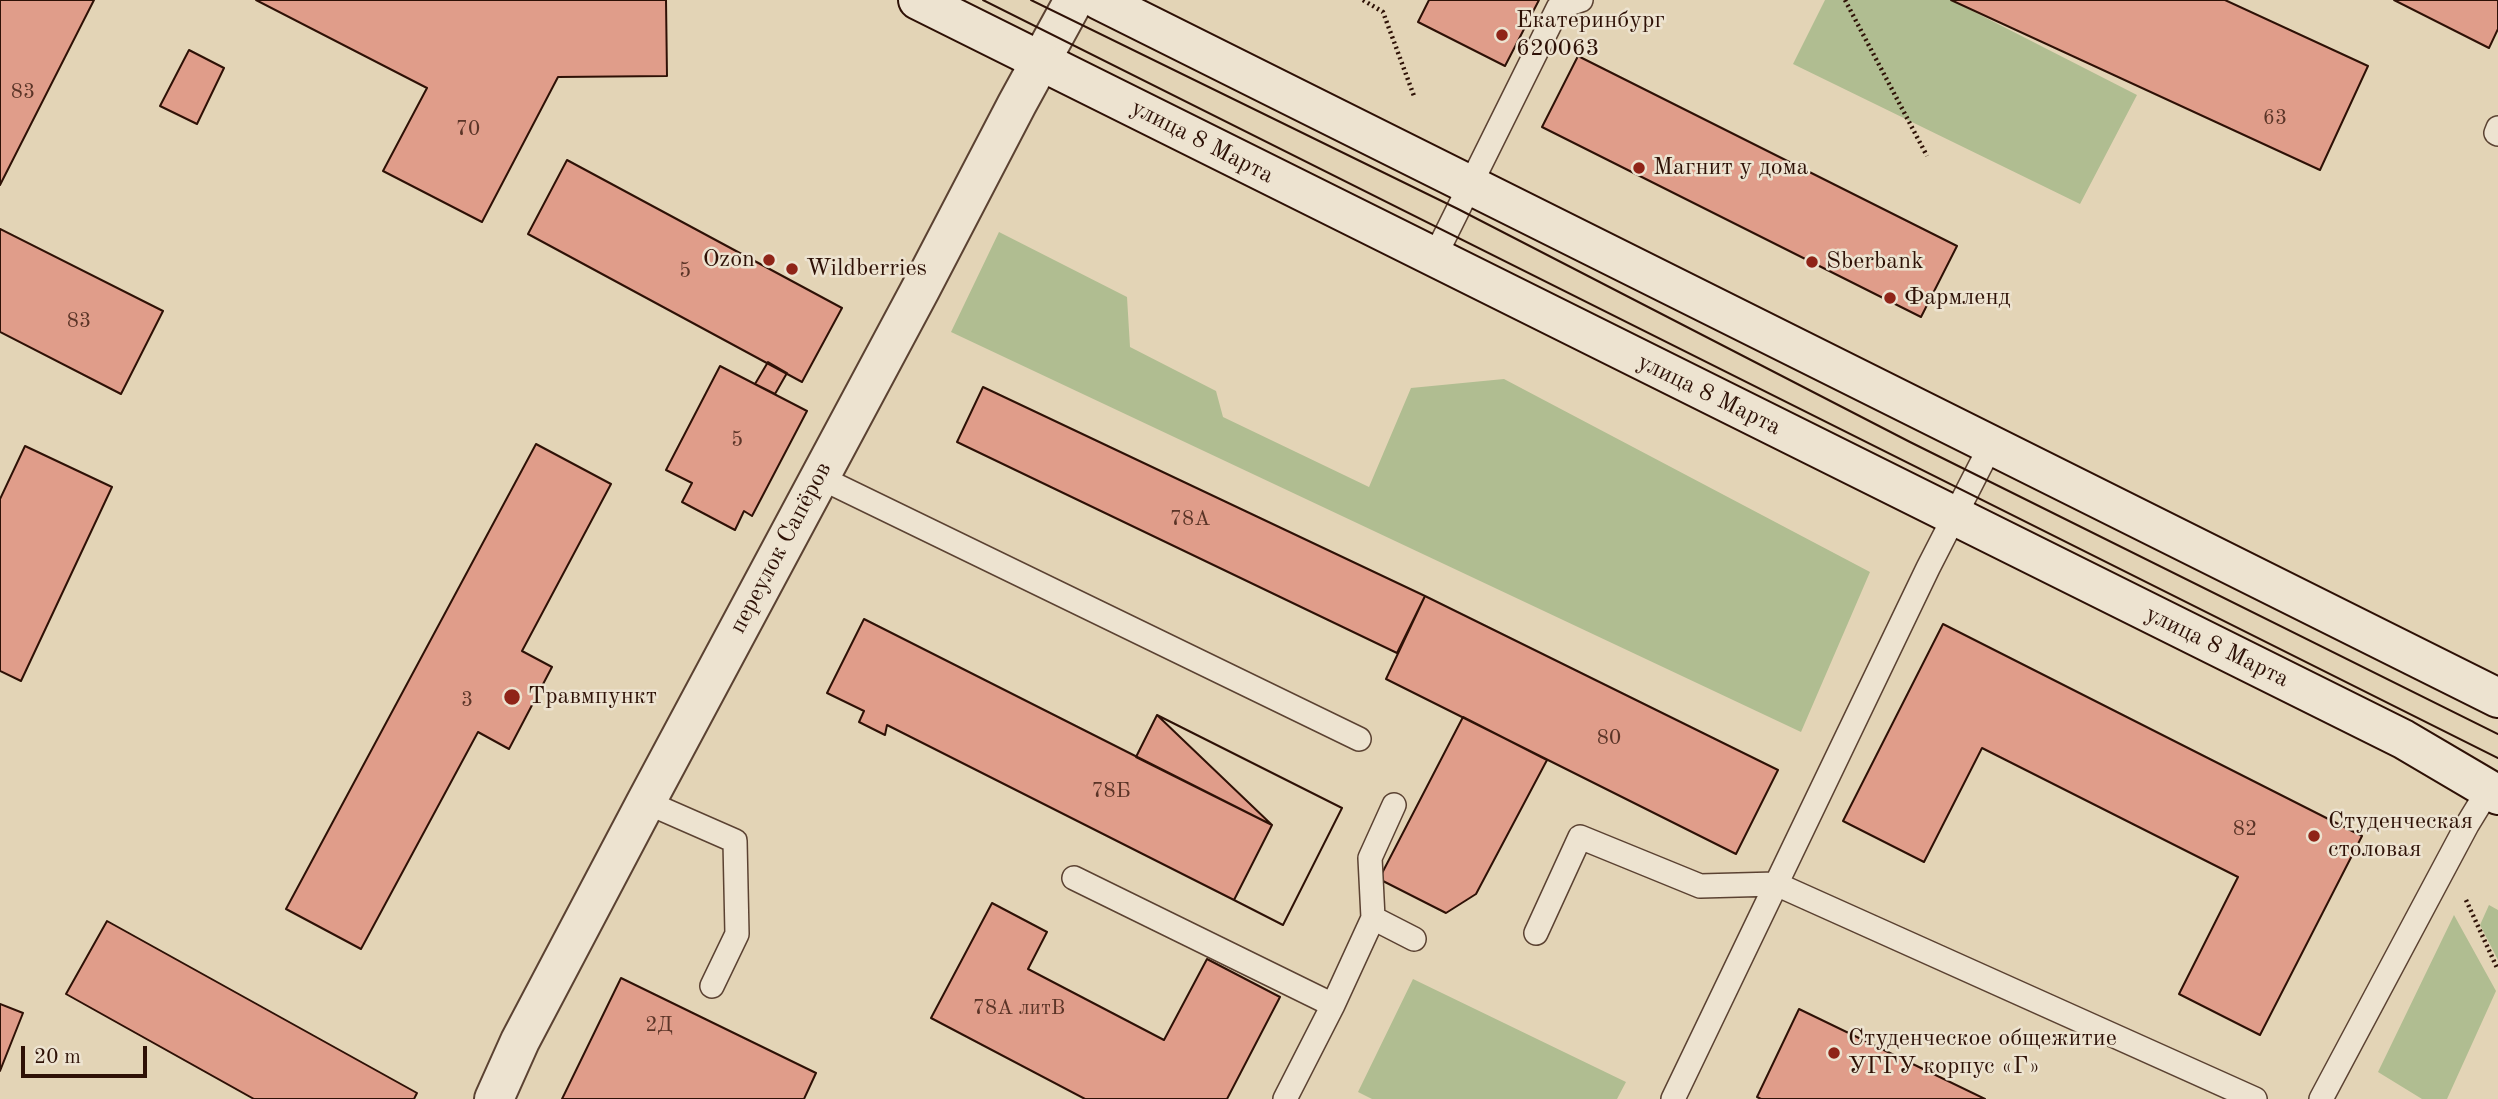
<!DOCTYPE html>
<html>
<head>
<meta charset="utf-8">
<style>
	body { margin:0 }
	#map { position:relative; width:2498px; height:1099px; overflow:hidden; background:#e3d4b6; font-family:"Old Standard TT",serif }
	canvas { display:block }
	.scale { position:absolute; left:21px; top:1046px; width:126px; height:32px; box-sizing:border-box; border:4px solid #2e1106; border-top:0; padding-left:9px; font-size:21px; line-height:24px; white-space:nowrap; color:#2e1106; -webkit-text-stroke:5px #ede3d0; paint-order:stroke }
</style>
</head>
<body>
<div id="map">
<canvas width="2498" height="1099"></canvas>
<div class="scale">20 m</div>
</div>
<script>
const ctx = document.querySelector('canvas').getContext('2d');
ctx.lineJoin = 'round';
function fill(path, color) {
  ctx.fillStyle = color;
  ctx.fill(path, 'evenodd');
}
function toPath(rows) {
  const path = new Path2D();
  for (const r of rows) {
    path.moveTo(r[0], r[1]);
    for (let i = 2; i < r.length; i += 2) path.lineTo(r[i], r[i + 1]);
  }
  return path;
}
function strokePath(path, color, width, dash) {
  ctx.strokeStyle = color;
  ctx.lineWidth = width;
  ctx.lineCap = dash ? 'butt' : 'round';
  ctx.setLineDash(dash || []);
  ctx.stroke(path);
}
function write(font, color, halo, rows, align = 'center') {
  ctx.font = font + ' "Old Standard TT",serif';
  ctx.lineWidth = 5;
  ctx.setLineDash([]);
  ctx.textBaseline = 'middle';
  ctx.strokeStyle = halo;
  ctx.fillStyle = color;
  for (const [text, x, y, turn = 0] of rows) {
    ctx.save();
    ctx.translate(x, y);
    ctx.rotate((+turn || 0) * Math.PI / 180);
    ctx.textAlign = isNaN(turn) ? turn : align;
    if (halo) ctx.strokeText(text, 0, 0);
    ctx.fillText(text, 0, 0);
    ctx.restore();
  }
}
const green = toPath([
	[1825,0,1951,0,2137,95,2080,204,1793,64],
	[999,232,1127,297,1130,347,1216,391,1223,417,1369,487,1411,388,1504,379,1870,572,1801,732,951,332],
	[2489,905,2498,910,2498,960,2480,925],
	[2454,915,2496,991,2447,1099,2422,1099,2378,1072],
	[1413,979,1626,1082,1617,1099,1372,1099,1358,1092]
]);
const building = toPath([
	[0,0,94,0,0,185,0,0],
	[256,0,666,0,667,76,558,77,482,222,383,171,427,88,256,0],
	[1429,0,1539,0,1505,66,1418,22,1429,0],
	[1951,0,2225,0,2368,66,2320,170,1951,0],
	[2394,0,2498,0,2498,29,2489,48,2394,0],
	[189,50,224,68,197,124,160,106,189,50],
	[1578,56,1957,246,1921,317,1542,127,1578,56],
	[567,160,842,308,802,382,528,234,567,160],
	[0,229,163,311,121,394,0,332,0,229],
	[768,362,787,373,775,394,755,384,768,362],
	[720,366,807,411,752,516,744,511,735,530,682,502,692,483,666,470,720,366],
	[983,387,1425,596,1397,653,957,442,983,387],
	[536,444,611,484,522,651,552,667,509,749,478,732,361,949,286,909,536,444],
	[25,446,112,487,21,681,0,671,0,499,25,446],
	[1425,596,1778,770,1736,854,1386,679,1425,596],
	[864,619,1272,825,1234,900,887,725,885,735,859,722,864,711,827,693,864,619],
	[1943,624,2362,836,2260,1035,2179,994,2238,877,1982,748,1924,862,1843,821,1943,624],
	[1157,715,1342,808,1283,925,1234,900,1272,825,1136,757,1157,715],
	[1157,715,1342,808,1283,925,1234,900,1272,825,1157,715],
	[1463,717,1547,760,1476,894,1446,913,1379,879,1463,717],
	[992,903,1047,932,1028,969,1164,1040,1207,959,1280,997,1227,1099,1085,1099,931,1018,992,903],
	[107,921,417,1093,414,1099,254,1099,66,994,107,921],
	[621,978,816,1073,804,1099,562,1099,621,978],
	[0,1004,23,1013,0,1071,0,1004],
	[1799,1009,1985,1099,1761,1099,1757,1097,1799,1009]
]);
const path = toPath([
	[1363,0,1383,12,1414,96],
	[1845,0,1927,156],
	[2466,900,2498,970]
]);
const service = toPath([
	[2498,128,2496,133,2498,134],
	[1434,258,1558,8,1581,0],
	[819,477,1359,739],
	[646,802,735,841,737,934,712,986],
	[1074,878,1333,1005,1373,918,1370,858,1394,805],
	[1373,918,1414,939],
	[1536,933,1580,837,1700,886,1776,884,2255,1099],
	[1285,1099,1333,1005],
	[1673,1099,1928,568,1991,445],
	[2321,1099,2467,825,2489,789]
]);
const minor = toPath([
	[494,1099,520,1041,646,802,920,290,1017,104,1074,0]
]);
const secondary = toPath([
	[918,0,2403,739,2498,795],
	[1099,0,2498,698]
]);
const tram = toPath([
	[983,0,2498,758],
	[1031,0,1458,209,1910,442,2498,734]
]);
const markers = [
	[1502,35,7,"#8f2418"],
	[1639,168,7,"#8f2418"],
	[769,260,7,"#8f2418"],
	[1812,262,7,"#8f2418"],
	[792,269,7,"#8f2418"],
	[1890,298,7,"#8f2418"],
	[512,697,9,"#8f2418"],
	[2314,836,7,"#8f2418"],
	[1834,1053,7,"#8f2418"]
];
const numberNames = [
	["83",23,92],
	["63",2275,118],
	["70",468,129],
	["5",685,271],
	["83",79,321],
	["5",737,440],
	["78А",1190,519],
	["3",467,700],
	["80",1609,738],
	["78Б",1111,791],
	["82",2245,829],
	["78А литВ",1019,1008],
	["2Д",659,1025]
];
const poiNames = [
	["Екатеринбург",1516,21],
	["620063",1516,49],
	["Магнит у дома",1653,168],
	["Ozon",755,260,"right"],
	["Sberbank",1826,262],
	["Wildberries",806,269],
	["Фармленд",1904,298],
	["Травмпункт",528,697],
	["Студенческая",2328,822],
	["столовая",2328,850],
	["Студенческое общежитие",1848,1039],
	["УГГУ корпус «Г»",1848,1067]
];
const streetNames = [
	["улица 8 Марта",1202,142,27],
	["улица 8 Марта",1709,395,26],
	["переулок Сапёров",781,548,-62],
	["улица 8 Марта",2217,647,26]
];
fill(green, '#b0bd91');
fill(building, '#e09d8a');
strokePath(building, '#2e1106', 2);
strokePath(service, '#5b4232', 26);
strokePath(minor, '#5b4232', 42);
strokePath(secondary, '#2e1106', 42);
strokePath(path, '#2e1106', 4.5, [2, 3.5]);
strokePath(service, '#ede3d0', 23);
strokePath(minor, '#ede3d0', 38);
strokePath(secondary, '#ede3d0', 38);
strokePath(tram, '#2e1106', 2);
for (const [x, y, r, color] of markers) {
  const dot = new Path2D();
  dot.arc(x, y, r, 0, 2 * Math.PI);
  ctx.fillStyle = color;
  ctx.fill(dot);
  strokePath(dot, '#ede3d0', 2.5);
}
write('21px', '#5a3427', null, numberNames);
write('24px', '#2e1106', '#ede3d0', poiNames, 'left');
write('24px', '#2e1106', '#ede3d0', streetNames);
</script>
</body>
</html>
